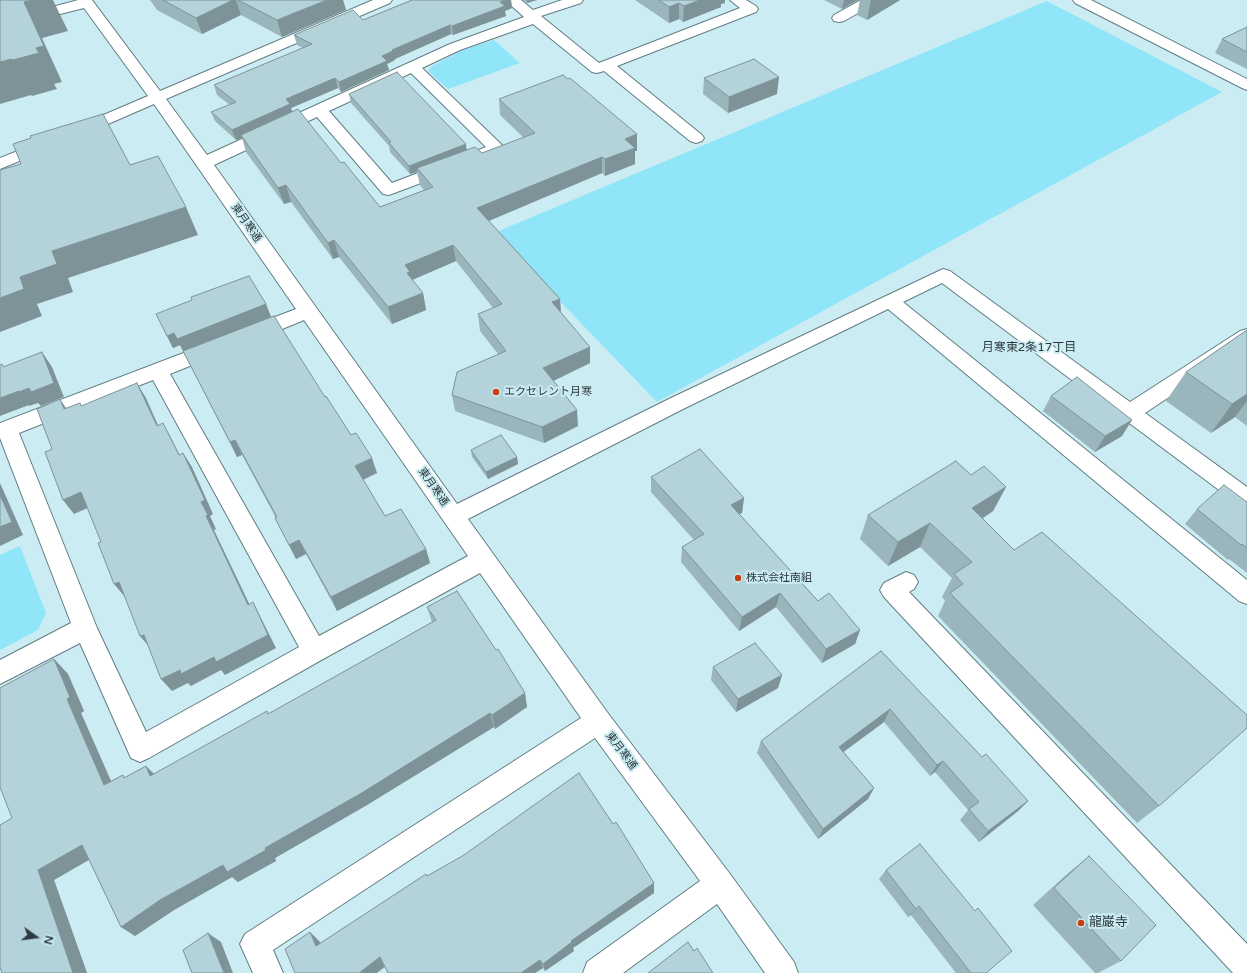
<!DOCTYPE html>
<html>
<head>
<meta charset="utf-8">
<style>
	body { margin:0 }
	#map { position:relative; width:1247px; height:973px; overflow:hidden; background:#ccecf3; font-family:"Varela Round",sans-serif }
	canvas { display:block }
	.north { position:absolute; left:16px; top:917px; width:40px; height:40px; -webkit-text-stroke:3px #ccecf3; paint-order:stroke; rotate:104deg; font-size:11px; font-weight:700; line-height:16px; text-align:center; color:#2d3a3d }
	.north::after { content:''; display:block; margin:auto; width:14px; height:18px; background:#2d3a3d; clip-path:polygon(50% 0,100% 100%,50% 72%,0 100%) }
</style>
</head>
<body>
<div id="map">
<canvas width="1247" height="973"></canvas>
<div class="north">N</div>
</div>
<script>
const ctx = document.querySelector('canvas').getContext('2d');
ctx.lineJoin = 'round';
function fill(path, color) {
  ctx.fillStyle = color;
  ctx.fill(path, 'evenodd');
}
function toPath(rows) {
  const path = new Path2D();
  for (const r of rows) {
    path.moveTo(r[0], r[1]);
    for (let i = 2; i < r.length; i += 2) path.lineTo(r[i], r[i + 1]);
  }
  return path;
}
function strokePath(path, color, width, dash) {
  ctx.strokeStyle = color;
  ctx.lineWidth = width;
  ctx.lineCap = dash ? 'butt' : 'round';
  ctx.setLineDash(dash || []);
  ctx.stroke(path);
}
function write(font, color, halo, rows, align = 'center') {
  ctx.font = font + ' "Varela Round","Noto Sans JP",sans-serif';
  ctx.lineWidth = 4;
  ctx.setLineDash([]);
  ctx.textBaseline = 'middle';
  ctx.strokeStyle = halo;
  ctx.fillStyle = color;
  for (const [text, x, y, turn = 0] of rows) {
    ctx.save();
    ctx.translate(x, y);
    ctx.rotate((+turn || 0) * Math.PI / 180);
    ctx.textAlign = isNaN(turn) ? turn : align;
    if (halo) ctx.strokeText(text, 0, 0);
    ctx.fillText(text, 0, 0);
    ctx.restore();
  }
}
const green = toPath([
	[1047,1,1222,92,657,402,494,233],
	[494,40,520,63,448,89,428,71,432,66,465,49],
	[20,546,46,613,38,630,0,650,0,555]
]);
const minor = toPath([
	[78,0,92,0,160,91,373,0,392,0,390,3,166,99,207,155,450,44,524,17,505,0,521,0,533,10,562,0,583,0,581,3,541,16,599,63,740,8,730,0,746,0,756,6,758,9,756,12,617,66,702,135,704,138,702,141,696,143,690,141,604,71,597,73,592,72,533,24,460,50,422,68,503,146,505,149,503,152,389,195,383,194,317,117,214,165,457,504,671,398,943,269,950,271,1130,402,1240,331,1247,329,1247,345,1145,413,1247,487,1247,508,1239,505,942,283,903,302,1247,580,1247,604,1239,601,888,309,685,408,468,519,607,712,730,874,794,962,798,973,765,973,717,904,623,973,583,973,587,962,700,881,595,738,273,950,283,973,253,973,240,944,245,934,581,718,480,573,323,659,149,758,140,762,131,758,80,643,0,684,0,660,71,623,0,438,0,423,215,341,222,343,225,348,222,353,170,374,319,636,468,556,304,320,258,339,251,341,244,339,241,334,244,329,296,309,154,104,85,134,79,136,73,134,71,131,73,128,148,96,84,8,0,29,0,21,78,0],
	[411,73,486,147,392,183,329,111,411,73],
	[153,380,299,647,146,732,97,628,19,433,153,380],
	[861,0,878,0,876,3,844,21,839,22,834,21,832,18,834,15,861,0],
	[1073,0,1091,0,1247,79,1247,90,1242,88,1075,3,1073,0],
	[45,140,51,142,53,145,51,148,0,169,0,158,45,140],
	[906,572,914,575,918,582,914,589,909,592,1247,944,1247,973,1233,973,884,597,880,590,884,583,906,572]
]);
const wall = toPath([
	[150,0,343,0,346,10,282,37,241,15,202,34,157,10],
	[412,0,511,0,512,8,505,11,506,16,453,35,451,34,395,59,395,60,387,64,389,70,341,92,338,88,291,108,292,111,341,163,380,207,424,190,420,185,417,172,410,174,390,152,389,146,351,103,349,94,467,150,482,153,524,138,500,115,499,99,637,151,635,151,635,164,605,176,602,173,489,221,560,299,561,313,590,363,553,381,578,426,544,443,455,411,452,395,498,354,480,331,478,314,493,308,456,261,412,280,423,293,426,310,392,324,339,257,333,259,291,202,284,204,246,152,242,138,236,140,215,121,211,112,230,105,217,95,214,85,303,48,297,45,294,35,363,20],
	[523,0,537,0,527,3],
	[635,0,725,0,725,3,721,4,721,7,683,22,679,19,669,23],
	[824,0,858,0,842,9],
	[860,0,900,0,867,20,857,15],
	[1247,27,1247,69,1215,53,1222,39],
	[704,78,777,94,728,113,703,94],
	[266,304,271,317,325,397,377,473,363,480,385,516,426,549,430,563,337,611,306,554,296,559,275,518,276,518,242,455,237,457,183,351,180,345,173,348,156,314],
	[1247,330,1247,426,1235,417,1211,433,1166,401,1186,372],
	[1051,396,1122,436,1095,452,1043,411],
	[471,450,517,457,518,464,488,479,472,457],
	[971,475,1006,487,993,511,983,518,1159,806,1137,823,938,616,945,601,942,597,952,578,920,547,888,566,860,539,868,515],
	[651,477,744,498,742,513,739,514,818,601,860,630,855,644,822,663,776,607,739,631,681,562,682,547,694,540,651,492],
	[1247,502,1247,573,1229,559,1228,560,1185,524,1197,509],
	[427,607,525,693,527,707,495,729,494,727,367,805,275,858,276,861,238,882,232,877,174,910,135,936,121,927,89,860,54,880,87,973,2,973,12,818,54,659,68,674,84,711,81,713,111,781,123,775,125,778,146,766,154,774,269,714,432,622],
	[881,651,982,757,1028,801,1018,811,979,842,960,820,968,810,935,772,930,776,884,722,843,752,874,788,868,799,818,839,757,753,761,741],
	[713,667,782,675,778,688,736,712,711,680],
	[613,824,654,893,573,948,574,951,545,971,543,968,535,973,388,973,385,967,295,973,310,932,319,941,320,943,427,876],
	[1089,856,1121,961,1098,973,1095,973,1033,905,1067,874],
	[886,870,986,973,956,973,911,915,908,917,879,879]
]);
const shadedWall = toPath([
	[0,0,53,0,68,31,42,38,62,82,54,84,57,89,32,96,31,95,0,104],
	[233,0,236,0,241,15,202,34,196,18],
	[327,0,343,0,346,10,282,37,277,20],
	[507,0,511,0,512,8,505,11,506,16,453,35,452,26,500,2],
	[527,0,537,0,527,3],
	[700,0,725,0,725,3,721,4,721,7,683,22,684,6],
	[844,0,858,0,842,9],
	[871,0,900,0,867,20],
	[679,3,679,19,669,23,669,7],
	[450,25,451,34,395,59,395,60,387,64,389,70,341,92,339,82,392,50],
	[779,77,777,94,728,113,729,97],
	[335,78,338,88,291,108,293,114,241,135,242,138,236,140,232,130,286,99],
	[637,134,637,151,635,151,635,164,605,176,605,159,625,139],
	[466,144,467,153,417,168,417,172,410,174,409,166],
	[602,157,602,173,479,225,477,208],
	[286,185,291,202,284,204,278,188],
	[186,207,198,235,68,278,73,292,37,304,42,316,0,332,0,298,20,277,52,251],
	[334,240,339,257,333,259,328,243],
	[453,245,456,261,412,280,410,290,405,265],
	[423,293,426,310,392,324,388,307],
	[560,299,561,315,552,302],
	[266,304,271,317,183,351,177,339],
	[174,333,180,345,173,348,167,336],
	[590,347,590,363,545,385,543,368],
	[42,352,52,367,64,397,41,406,38,403,29,406,29,405,0,416,0,398,19,391,29,388],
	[137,383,146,398,165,441,157,426],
	[1247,394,1247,401,1235,417,1211,433,1232,404],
	[60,399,70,414,64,409],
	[577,410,578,426,544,443,542,427],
	[1132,420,1122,436,1095,452,1105,436],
	[163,423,171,438,187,469,179,455],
	[235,440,242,455,237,457,230,442],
	[183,453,192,467,213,514,210,516,216,529,214,530,256,618,248,605,206,516],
	[517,457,518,464,488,479,486,472],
	[372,458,377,473,360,481,355,466],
	[0,483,23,535,0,546],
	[1006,487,993,511,961,533,972,508],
	[81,492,92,506,74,514,63,500],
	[744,498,742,513,729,520,731,505],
	[930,523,920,547,888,566,898,542],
	[299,540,306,554,296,559,289,545],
	[426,549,430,563,337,611,331,597],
	[119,582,130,595,125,597,114,584],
	[780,593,776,607,739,631,742,617],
	[253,602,276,648,225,675,221,670,191,686,188,683,172,691,161,679,180,670],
	[860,630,855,644,822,663,826,649],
	[144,635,151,649,140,636],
	[54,659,68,674,84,711,81,713,118,797,104,785,67,699],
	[782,675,778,688,736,712,738,699],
	[525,693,527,707,495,729,492,715],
	[890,709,884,722,834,759,839,747],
	[490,713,494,727,367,805,275,858,276,861,238,882,232,877,174,910,135,936,121,927,160,900,223,865,265,848],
	[943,761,935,772,930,776,937,765],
	[146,766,159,779,150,776],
	[874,788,868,799,818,839,823,829],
	[1028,801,1018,811,979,842,988,831],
	[82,845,97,855,54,880,87,973,73,973,38,870],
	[654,883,654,893,573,948,574,951,545,971,543,964,571,941],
	[919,906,911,915,908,917],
	[310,932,319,941,325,954,316,946],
	[208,933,221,942,233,973,224,973],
	[380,957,387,965,377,973,359,973],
	[540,960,543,968,535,973,521,973]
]);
const building = toPath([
	[0,0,34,0,24,2,44,46,36,48,39,53,13,60,12,59,0,62,0,0],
	[163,0,233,0,196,18,163,0],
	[238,0,327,0,277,20,238,0],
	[412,0,507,0,500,2,505,6,452,26,450,25,392,50,393,51,382,56,387,61,339,82,335,78,286,99,290,104,232,130,211,112,236,102,214,85,312,44,294,35,353,10,363,20,412,0],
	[659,0,700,0,684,6,679,3,669,7,659,0],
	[1247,27,1247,52,1222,39,1247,27],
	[754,59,779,77,729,97,704,78,754,59],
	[397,72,466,144,409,166,389,143,391,142,349,94,397,72],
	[563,75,568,79,570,78,637,134,625,139,635,148,605,159,602,157,477,208,560,299,552,302,590,347,543,368,577,410,542,427,452,395,457,372,506,351,478,314,502,304,453,245,405,265,410,272,407,273,423,293,388,307,334,240,328,243,286,185,278,188,241,135,298,109,341,163,344,162,380,207,433,187,417,168,475,147,482,153,535,133,499,99,563,75],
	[103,114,130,165,158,156,186,207,52,251,57,264,20,277,24,289,0,298,0,170,21,164,13,144,31,138,30,136,103,114],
	[249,276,266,304,177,339,174,333,167,336,156,314,192,300,191,297,249,276],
	[274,316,325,397,326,396,351,435,356,433,372,458,355,466,385,516,401,509,426,549,331,597,299,540,289,545,275,518,277,517,235,440,230,442,183,351,274,316],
	[1247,330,1247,394,1232,404,1186,372,1247,330],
	[42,352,54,383,31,392,29,388,19,392,19,391,0,398,0,365,2,364,3,367,42,352],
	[1077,377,1132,420,1105,436,1051,396,1077,377],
	[137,383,157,426,163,423,179,455,183,453,205,500,201,502,208,515,206,516,248,605,253,602,268,635,216,662,214,657,181,674,180,670,161,679,144,635,140,636,119,582,114,584,98,543,101,542,81,492,63,500,45,452,52,449,37,409,60,399,64,409,80,403,81,406,137,383],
	[501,435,517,457,486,472,471,450,501,435],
	[700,449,744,498,731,505,818,601,829,593,860,630,826,649,780,593,742,617,682,547,704,534,651,477,700,449],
	[956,461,971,475,984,466,1006,487,972,508,1014,550,1042,532,1247,715,1247,728,1159,806,950,593,963,584,954,574,972,562,930,523,898,542,868,515,956,461],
	[1224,485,1247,502,1247,548,1242,544,1241,545,1197,509,1224,485],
	[0,495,12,522,0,527,0,495],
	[457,591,496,650,498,649,525,693,492,715,490,713,360,794,265,848,266,850,227,872,223,865,160,900,121,927,82,845,38,870,73,973,2,973,0,967,0,825,12,818,0,787,0,688,54,659,70,697,67,699,104,785,123,775,124,778,146,766,150,776,267,711,268,714,436,620,427,607,457,591],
	[755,643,782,675,738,699,713,667,755,643],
	[881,651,982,757,986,754,1028,801,988,831,969,809,979,802,943,761,937,765,890,709,839,747,874,788,823,829,761,741,881,651],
	[579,773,613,824,616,822,654,883,571,941,572,942,543,964,540,960,521,973,388,973,380,957,359,973,295,973,285,949,310,932,316,946,426,874,427,876,464,855,579,773],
	[920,844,975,911,978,908,1012,951,986,973,971,973,919,906,916,909,886,870,920,844],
	[1089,856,1156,925,1121,961,1054,888,1089,856],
	[208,933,224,973,192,973,183,950,208,933],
	[688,942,694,951,697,948,713,973,648,973,688,942]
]);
const markers = [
	[496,392,4,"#c73e15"],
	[738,578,4,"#c73e15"],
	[1081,923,4,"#c73e15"]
];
const streetNames = [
	["東月寒通",246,223,55],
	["東月寒通",433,487,55],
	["東月寒通",621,751,53]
];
const poiNames = [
	["エクセレント月寒",504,392],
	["株式会社南組",746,578]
];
const neighbourhoodNames = [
	["月寒東2条17丁目",1029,348]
];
const nearPoinames = [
	["龍巌寺",1089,923]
];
fill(green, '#90e6f8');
strokePath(minor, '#607d83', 2);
fill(minor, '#fff');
fill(wall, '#9ab5bb');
fill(shadedWall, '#7d9398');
fill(building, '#b3d2d9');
strokePath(building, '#7d9398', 1);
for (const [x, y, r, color] of markers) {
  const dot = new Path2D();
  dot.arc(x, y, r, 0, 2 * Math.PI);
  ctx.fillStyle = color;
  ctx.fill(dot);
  strokePath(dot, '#ccecf3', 1.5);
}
write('11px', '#2d3a3d', '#ccecf3', streetNames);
write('11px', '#2d3a3d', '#ccecf3', poiNames, 'left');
write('12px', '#2d3a3d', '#ccecf3', neighbourhoodNames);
write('13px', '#2d3a3d', '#ccecf3', nearPoinames, 'left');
</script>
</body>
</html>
